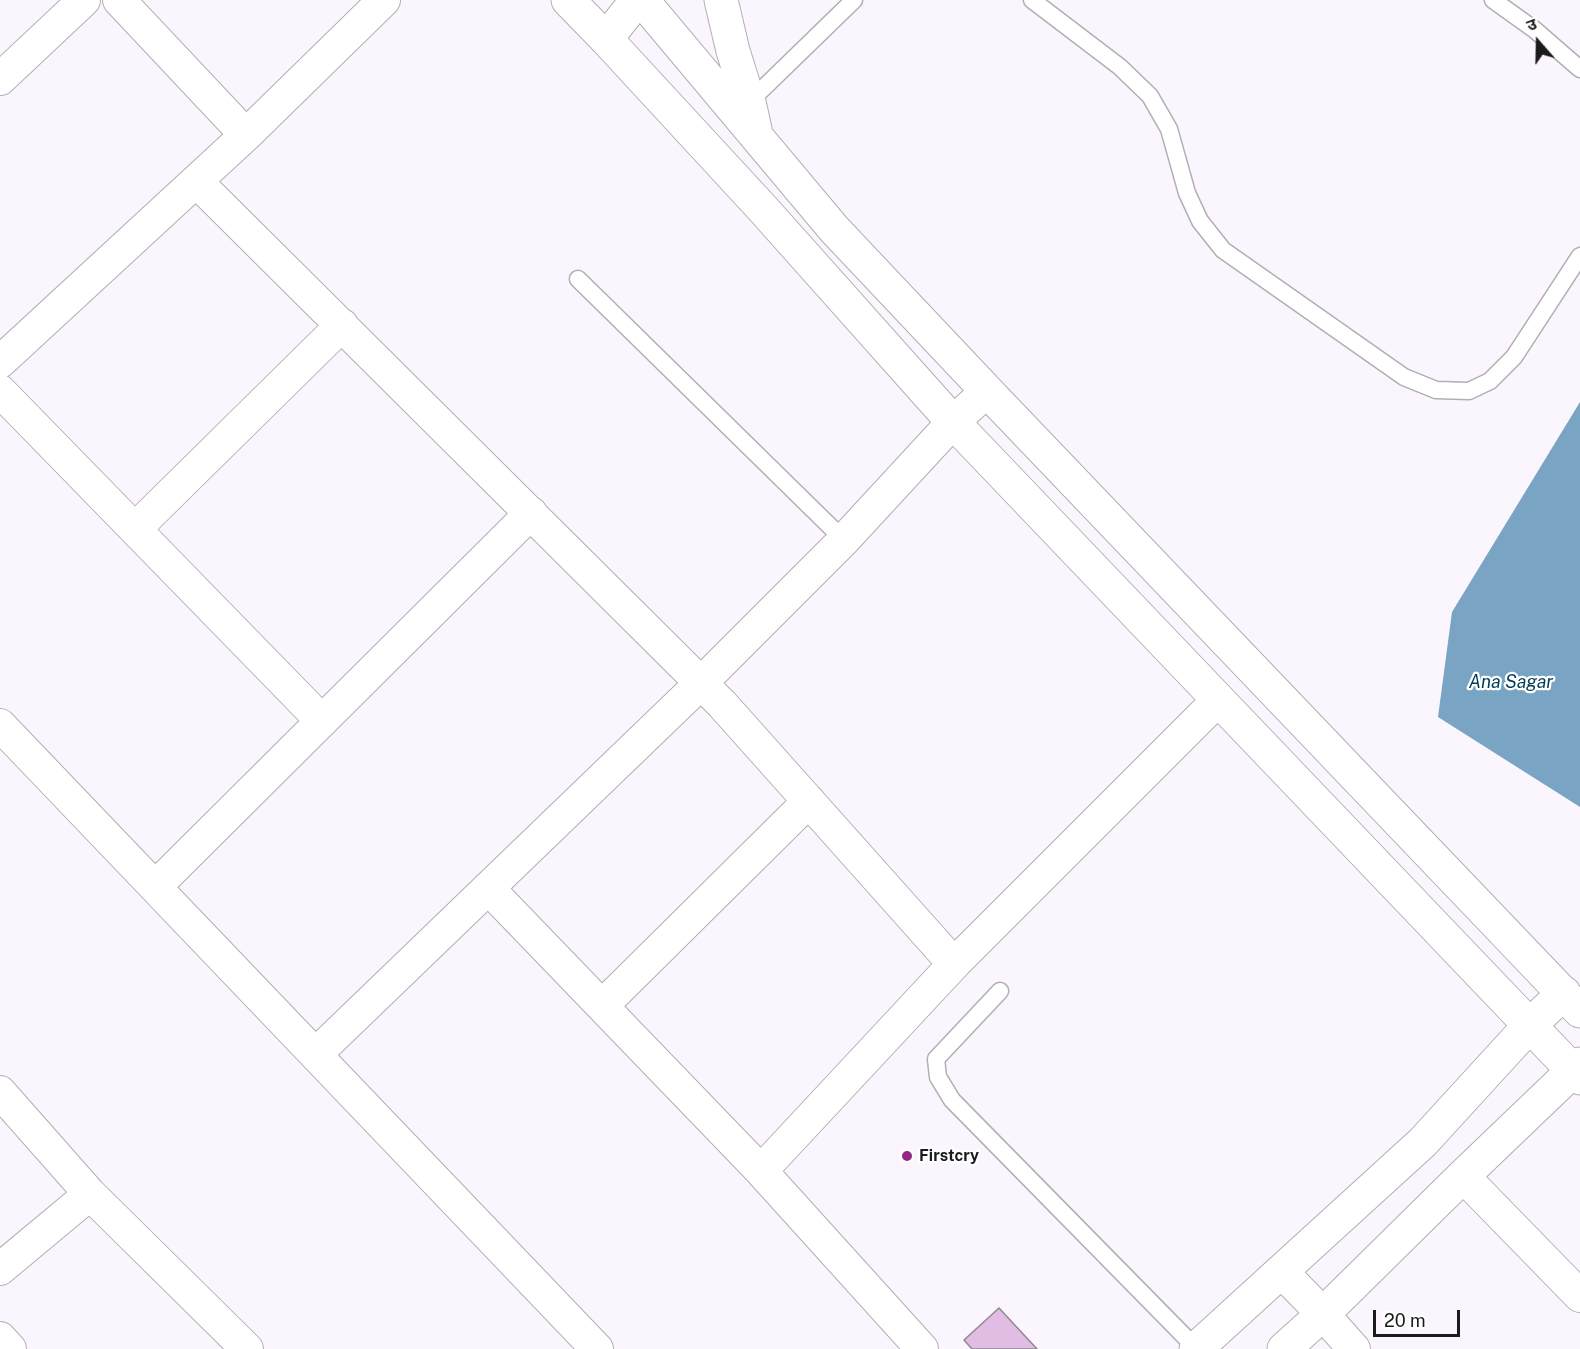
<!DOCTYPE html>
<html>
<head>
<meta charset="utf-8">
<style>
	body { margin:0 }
	#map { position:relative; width:1580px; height:1349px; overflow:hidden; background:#fbf6fd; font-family:"Public Sans","Noto Sans Devanagari",sans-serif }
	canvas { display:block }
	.north { position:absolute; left:1508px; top:12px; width:60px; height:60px; -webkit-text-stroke:4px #fff; paint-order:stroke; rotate:340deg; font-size:16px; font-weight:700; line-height:24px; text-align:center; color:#1b1a1c }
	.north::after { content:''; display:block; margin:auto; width:21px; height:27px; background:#1b1a1c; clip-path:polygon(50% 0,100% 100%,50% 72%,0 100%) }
	.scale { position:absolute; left:1373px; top:1310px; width:87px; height:27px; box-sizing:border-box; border:3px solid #1b1a1c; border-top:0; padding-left:8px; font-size:18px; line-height:21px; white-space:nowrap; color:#1b1a1c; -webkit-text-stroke:4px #fff; paint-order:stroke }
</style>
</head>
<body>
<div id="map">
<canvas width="1580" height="1349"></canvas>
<div class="north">उ</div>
<div class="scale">20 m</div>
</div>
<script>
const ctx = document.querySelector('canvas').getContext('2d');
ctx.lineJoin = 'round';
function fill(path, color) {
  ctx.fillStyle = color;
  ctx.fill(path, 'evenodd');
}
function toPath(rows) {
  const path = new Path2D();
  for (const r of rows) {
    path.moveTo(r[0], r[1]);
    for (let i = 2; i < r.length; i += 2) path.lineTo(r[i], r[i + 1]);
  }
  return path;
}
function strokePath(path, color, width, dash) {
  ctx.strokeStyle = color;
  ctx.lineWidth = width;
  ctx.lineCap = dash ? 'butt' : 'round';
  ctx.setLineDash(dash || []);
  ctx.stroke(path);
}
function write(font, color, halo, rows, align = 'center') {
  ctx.font = font + ' "Public Sans",sans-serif';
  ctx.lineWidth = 4.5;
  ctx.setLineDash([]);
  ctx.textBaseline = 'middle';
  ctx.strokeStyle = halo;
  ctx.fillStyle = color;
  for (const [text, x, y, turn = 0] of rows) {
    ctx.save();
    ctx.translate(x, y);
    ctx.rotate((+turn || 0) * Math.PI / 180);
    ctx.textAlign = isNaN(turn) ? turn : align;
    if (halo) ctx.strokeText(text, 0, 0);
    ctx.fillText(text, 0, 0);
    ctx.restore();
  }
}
const water = toPath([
	[1580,402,1580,807,1438,717,1452,612]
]);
const building = toPath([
	[999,1308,1037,1349,972,1349,964,1340,999,1308]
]);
const service = toPath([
	[1032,0,1120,67,1150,96,1169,129,1187,193,1200,221,1223,250,1404,377,1436,390,1469,391,1490,381,1514,357,1580,256],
	[1493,0,1535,30,1580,69],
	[749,102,854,0],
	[578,279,844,540],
	[1000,991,936,1059,938,1077,952,1100,1196,1348]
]);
const minor = toPath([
	[119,0,246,135],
	[0,79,84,0],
	[196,181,722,704,954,964],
	[0,362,246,135,384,0],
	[0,391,322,721],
	[135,529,342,325],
	[0,725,597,1349],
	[155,887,531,513],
	[488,888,761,1171,922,1349],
	[602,1006,809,801],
	[316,1054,701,683,844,540,953,422,987,391],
	[0,1092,90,1194,247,1349],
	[761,1171,954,964,1218,700],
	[1463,1176,1580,1296],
	[0,1269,90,1194],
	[1281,1271,1323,1314,1354,1349],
	[0,1338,10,1349]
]);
const tertiary = toPath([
	[606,39,637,0],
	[1196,1349,1423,1142,1530,1025,1564,993],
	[1284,1349,1323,1314,1463,1176,1580,1064]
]);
const trunk = toPath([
	[568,0,606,39,763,209,953,422,1580,1078],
	[642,0,834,229,987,391,1580,1011],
	[721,0,733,51,749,102,755,129]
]);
const markers = [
	[907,1156,6,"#942688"]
];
const poiNames = [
	["Firstcry",919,1156]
];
const waterNames = [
	["Ana Sagar",1511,682]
];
fill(water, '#79a4c4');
fill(building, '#e2bde3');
strokePath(building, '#8d888d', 1.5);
strokePath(service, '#b2aeb4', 19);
strokePath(minor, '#b2aeb4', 34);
strokePath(tertiary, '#b2aeb4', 35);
strokePath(trunk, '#b2aeb4', 35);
strokePath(service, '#fff', 16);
strokePath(minor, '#fff', 32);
strokePath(tertiary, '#fff', 33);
strokePath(trunk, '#fff', 33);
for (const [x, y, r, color] of markers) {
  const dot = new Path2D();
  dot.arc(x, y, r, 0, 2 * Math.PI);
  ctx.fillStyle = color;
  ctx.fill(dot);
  strokePath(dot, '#fff', 2);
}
write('bold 16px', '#1b1a1c', '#fff', poiNames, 'left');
write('italic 18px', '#013b5a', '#fff', waterNames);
</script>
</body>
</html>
